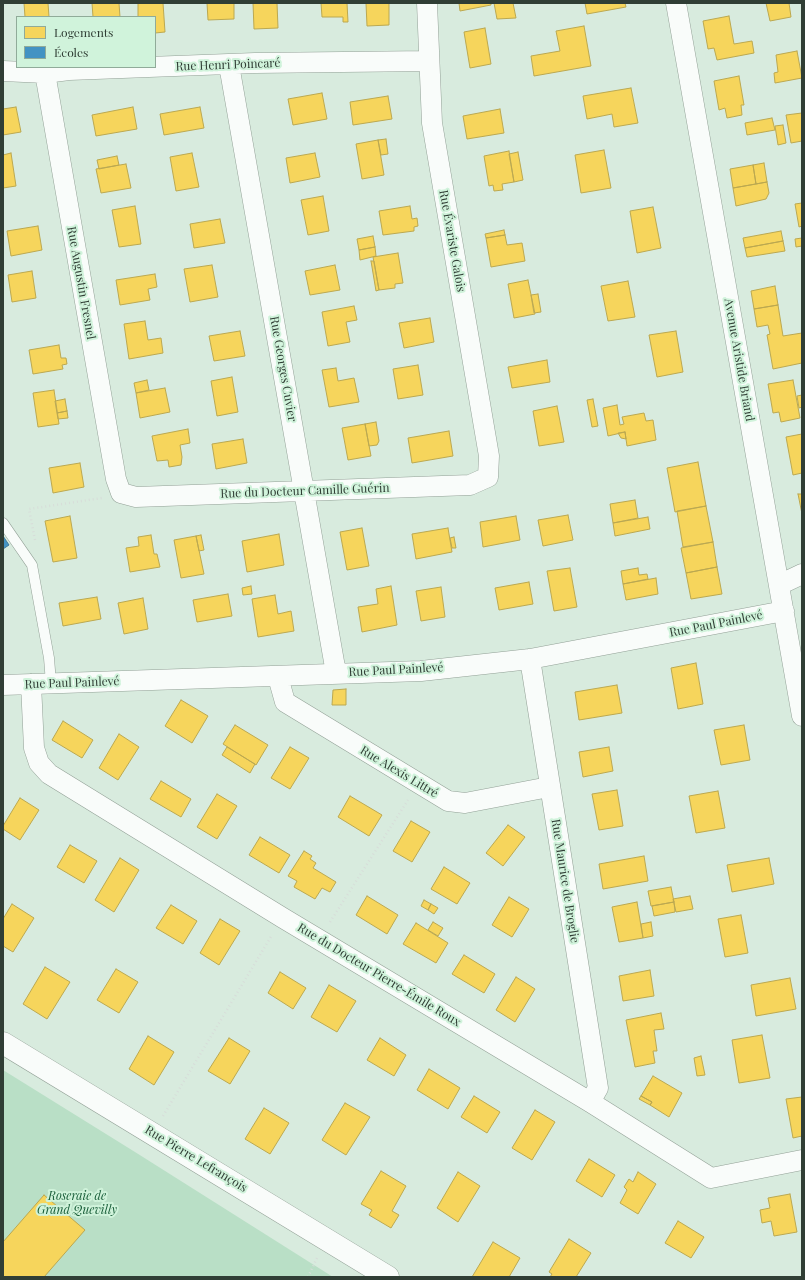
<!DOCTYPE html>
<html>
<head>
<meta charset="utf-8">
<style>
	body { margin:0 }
	#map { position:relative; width:805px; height:1280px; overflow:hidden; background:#d8ebde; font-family:"Playfair Display",serif }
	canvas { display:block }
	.frame { position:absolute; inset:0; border:4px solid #303e35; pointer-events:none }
	.legend { position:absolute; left:16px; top:16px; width:140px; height:52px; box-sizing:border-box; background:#d0f3db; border:1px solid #90ab99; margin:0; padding:5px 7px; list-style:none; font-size:12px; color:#303e35 }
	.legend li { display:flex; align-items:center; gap:8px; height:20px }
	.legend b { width:20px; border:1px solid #90ab99 }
</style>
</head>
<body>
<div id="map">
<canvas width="805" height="1280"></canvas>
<div class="frame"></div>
<ul class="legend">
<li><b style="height:11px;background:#f6d55c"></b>Logements</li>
<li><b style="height:11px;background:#4393c3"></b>Écoles</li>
</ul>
</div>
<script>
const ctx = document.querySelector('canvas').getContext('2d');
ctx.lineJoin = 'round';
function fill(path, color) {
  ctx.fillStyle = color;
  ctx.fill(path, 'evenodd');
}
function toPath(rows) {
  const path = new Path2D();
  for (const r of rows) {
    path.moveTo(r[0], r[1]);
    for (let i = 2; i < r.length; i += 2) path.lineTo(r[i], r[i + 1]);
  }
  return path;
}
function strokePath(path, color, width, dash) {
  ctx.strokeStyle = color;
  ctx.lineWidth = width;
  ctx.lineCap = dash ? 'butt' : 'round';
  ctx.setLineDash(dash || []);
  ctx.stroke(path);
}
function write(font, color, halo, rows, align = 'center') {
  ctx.font = font + ' "Playfair Display",serif';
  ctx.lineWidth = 4;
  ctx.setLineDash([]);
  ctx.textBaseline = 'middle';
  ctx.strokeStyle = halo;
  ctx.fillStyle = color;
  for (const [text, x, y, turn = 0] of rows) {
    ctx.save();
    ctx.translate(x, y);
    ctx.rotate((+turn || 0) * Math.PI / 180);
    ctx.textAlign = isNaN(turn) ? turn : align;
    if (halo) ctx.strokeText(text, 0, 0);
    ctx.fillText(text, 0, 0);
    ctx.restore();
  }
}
const green = toPath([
	[3,1070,135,1152,333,1277,3,1277]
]);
const homes = toPath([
	[24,3,48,3,49,17,25,17,24,3],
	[92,3,119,3,120,17,93,17,92,3],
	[138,3,163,3,165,32,155,33,155,17,138,17,138,3],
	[207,3,234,3,234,19,208,20,207,3],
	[253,3,277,3,278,28,254,29,253,3],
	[321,3,347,3,348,22,343,22,343,17,322,17,321,3],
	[366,3,389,3,389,25,367,26,366,3],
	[459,3,491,3,491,5,460,11,459,3],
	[494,3,513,3,516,18,497,19,494,3],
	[585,3,625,3,626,7,587,14,585,3],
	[766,3,789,3,791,17,770,21,766,3],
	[729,16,734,44,752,41,754,53,717,60,714,48,708,49,703,21,729,16],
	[584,26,591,66,534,76,531,56,560,51,556,31,584,26],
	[485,28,491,64,470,68,464,32,485,28],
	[797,51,802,78,775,83,774,73,778,72,776,55,797,51],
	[739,76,744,105,741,105,742,115,727,118,725,108,719,110,714,81,739,76],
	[631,88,638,123,614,127,612,114,587,119,583,96,631,88],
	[322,93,327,119,293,125,288,99,322,93],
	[388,96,392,119,353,125,350,102,388,96],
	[16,107,21,132,3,135,3,109,16,107],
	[133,107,137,129,96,136,92,115,133,107],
	[200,107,204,128,164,135,160,114,200,107],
	[500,109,504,133,467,139,463,116,500,109],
	[802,113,802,141,791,143,786,115,802,113],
	[772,118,775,130,747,135,745,123,772,118],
	[783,125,786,143,778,145,775,126,783,125],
	[386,139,388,154,381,155,378,140,386,139],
	[378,140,384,175,362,179,356,144,378,140],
	[604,150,611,188,581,193,575,155,604,150],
	[509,151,514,182,502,184,503,190,494,191,493,185,489,186,484,156,509,151],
	[518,152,523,180,514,182,509,154,518,152],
	[11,153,16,186,3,188,3,155,11,153],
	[192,153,199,187,176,191,170,157,192,153],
	[315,153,320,177,290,183,286,158,315,153],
	[117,156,119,165,99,169,97,160,117,156],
	[764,163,767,182,756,184,753,165,764,163],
	[126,164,131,188,101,193,96,169,126,164],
	[753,165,756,184,733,188,730,169,753,165],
	[767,182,769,193,766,199,736,206,733,188,767,182],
	[323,196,329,231,308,235,301,200,323,196],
	[802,203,802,226,799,227,795,204,802,203],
	[135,206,141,244,119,247,112,210,135,206],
	[410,206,412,219,417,218,418,226,414,227,414,231,383,235,379,211,410,206],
	[653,207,661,248,637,253,630,211,653,207],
	[220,219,225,243,194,248,190,224,220,219],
	[38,226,42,250,11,256,7,231,38,226],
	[504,230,505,235,486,238,485,234,504,230],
	[781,231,783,241,745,248,743,238,781,231],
	[505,235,507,245,522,243,525,261,491,267,486,238,505,235],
	[373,236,375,247,359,250,357,239,373,236],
	[802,238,802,246,796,247,795,239,802,238],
	[783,241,785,251,747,257,745,248,783,241],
	[375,247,376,256,360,260,359,250,375,247],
	[398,253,403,283,395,284,395,288,379,290,373,257,398,253],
	[371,261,374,261,379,290,376,291,371,261],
	[212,265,218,297,190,302,184,269,212,265],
	[335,265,340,290,310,295,305,271,335,265],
	[32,271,36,298,12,302,8,275,32,271],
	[155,274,157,287,148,289,150,300,120,305,116,280,155,274],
	[528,280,535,314,514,318,508,284,528,280],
	[628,281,635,317,608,321,601,286,628,281],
	[775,286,778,305,754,309,751,291,775,286],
	[538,294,541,312,534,313,531,295,538,294],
	[778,305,783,336,802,333,802,363,773,369,767,335,770,334,768,325,757,327,754,309,778,305],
	[354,306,357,320,346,322,350,342,328,346,322,312,354,306],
	[430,318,434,342,404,348,399,323,430,318],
	[145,321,148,340,161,338,163,353,129,359,124,324,145,321],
	[240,331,245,356,214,361,209,336,240,331],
	[676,331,683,372,657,377,649,335,676,331],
	[59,345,61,358,66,358,67,364,62,365,63,369,33,374,29,350,59,345],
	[547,360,550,382,512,388,508,367,547,360],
	[418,365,423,395,398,399,393,369,418,365],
	[336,368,338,381,354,378,359,402,329,407,322,370,336,368],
	[232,377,238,412,217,416,211,381,232,377],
	[147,380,149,390,136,393,134,383,147,380],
	[793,380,800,418,781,422,779,412,773,413,768,384,793,380],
	[165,388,170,412,140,418,136,393,165,388],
	[54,390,59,424,38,427,33,393,54,390],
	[802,395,802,407,799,408,797,396,802,395],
	[65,399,67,411,57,413,55,401,65,399],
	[593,399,598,426,592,427,587,400,593,399],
	[617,405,620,425,624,424,622,417,644,413,646,421,653,420,656,440,627,446,625,432,608,436,603,408,617,405],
	[557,406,564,442,539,446,533,411,557,406],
	[67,411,68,418,58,419,57,413,67,411],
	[376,422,379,441,377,445,369,446,365,424,376,422],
	[365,424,371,456,348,460,342,428,365,424],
	[188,429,190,443,180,445,182,457,181,465,169,467,168,460,157,461,152,436,188,429],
	[449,431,453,456,412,463,408,438,449,431],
	[625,432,626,439,621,438,618,433,625,432],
	[802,434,802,473,793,475,786,437,802,434],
	[243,439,247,463,216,469,212,444,243,439],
	[698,462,706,506,675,512,667,468,698,462],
	[80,463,84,487,53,493,49,468,80,463],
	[798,494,802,494,802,514,798,494],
	[635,500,638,518,613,523,610,504,635,500],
	[706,506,713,542,683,547,677,511,706,506],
	[568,515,573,540,543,546,538,520,568,515],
	[70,516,77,558,53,562,45,521,70,516],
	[516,516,520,540,483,547,480,522,516,516],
	[648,517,650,529,615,536,613,523,648,517],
	[362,528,369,566,347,570,340,532,362,528],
	[448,528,452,552,416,559,412,534,448,528],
	[279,534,284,565,247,572,242,541,279,534],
	[151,535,154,554,157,554,160,567,130,572,126,548,139,546,138,537,151,535],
	[201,535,204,550,199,551,196,536,201,535],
	[196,536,204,574,181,578,174,540,196,536],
	[454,537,456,548,452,548,450,538,454,537],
	[713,542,717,567,686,573,681,548,713,542],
	[717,567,722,594,691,599,686,573,717,567],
	[570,568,577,607,554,611,547,571,570,568],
	[638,568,639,575,647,574,648,579,623,584,621,571,638,568],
	[656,578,658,594,626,600,623,584,656,578],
	[529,582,533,604,499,610,495,588,529,582],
	[251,586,252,594,243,595,242,588,251,586],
	[391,586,397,625,362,632,358,607,378,604,376,589,391,586],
	[441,587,445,617,421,621,416,591,441,587],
	[228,594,232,616,197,622,193,600,228,594],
	[275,595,278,614,291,611,294,631,258,637,252,599,275,595],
	[97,597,101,619,63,626,59,603,97,597],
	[143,598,148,629,124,634,118,603,143,598],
	[696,663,703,704,678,709,671,668,696,663],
	[617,685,622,713,579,720,575,692,617,685],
	[346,689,346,705,332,705,333,690,346,689],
	[181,700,208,716,192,743,165,726,181,700],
	[63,721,93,740,82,758,52,740,63,721],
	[235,725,268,745,256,765,223,744,235,725],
	[744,725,750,760,721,765,714,730,744,725],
	[119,734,139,747,118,780,99,768,119,734],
	[227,747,255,764,250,773,222,755,227,747],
	[290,747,309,758,290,789,271,778,290,747],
	[609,747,613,771,583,777,579,752,609,747],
	[161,781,191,799,181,817,150,799,161,781],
	[617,790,623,826,599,830,592,794,617,790],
	[718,791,725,828,696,833,689,796,718,791],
	[217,794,237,806,217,839,197,827,217,794],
	[350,796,382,815,369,836,338,817,350,796],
	[20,798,39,810,20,840,3,829,3,826,20,798],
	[411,821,430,832,412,862,393,851,411,821],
	[508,825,525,837,503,866,486,853,508,825],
	[260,837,290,855,279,873,249,855,260,837],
	[70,845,97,861,84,883,57,867,70,845],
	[304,851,312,856,310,859,316,863,313,868,336,882,330,892,322,888,315,899,294,887,297,881,288,876,304,851],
	[644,856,648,881,603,889,599,864,644,856],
	[120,858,139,870,114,912,95,900,120,858],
	[769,858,774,884,732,892,727,865,769,858],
	[444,867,470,883,457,904,431,889,444,867],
	[671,887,674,902,651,906,648,891,671,887],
	[367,896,398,915,387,934,356,915,367,896],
	[690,896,693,909,676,912,673,899,690,896],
	[509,897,529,909,512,937,492,925,509,897],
	[424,900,431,904,428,910,421,906,424,900],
	[637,902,643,938,619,942,612,907,637,902],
	[674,902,675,912,654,916,652,906,674,902],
	[12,904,34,918,13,952,3,946,3,919,12,904],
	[431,904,438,908,434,914,428,910,431,904],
	[171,905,197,921,183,944,156,928,171,905],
	[741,915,748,953,725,957,718,919,741,915],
	[220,919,240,931,219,965,200,953,220,919],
	[433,922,443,928,438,936,428,930,433,922],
	[651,922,653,936,643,938,641,924,651,922],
	[416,923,448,943,436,963,403,944,416,923],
	[464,955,495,974,484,993,452,974,464,955],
	[45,967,70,982,47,1019,23,1004,45,967],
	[116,969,138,982,119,1013,97,1000,116,969],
	[650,970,654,996,623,1001,619,976,650,970],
	[280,972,306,988,293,1009,268,993,280,972],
	[516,977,535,989,515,1022,496,1010,516,977],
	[790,978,796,1009,756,1016,751,985,790,978],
	[329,985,356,1001,337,1032,311,1017,329,985],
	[661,1013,664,1029,654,1030,657,1051,653,1051,655,1063,635,1067,626,1020,661,1013],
	[762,1035,770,1078,739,1083,732,1040,762,1035],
	[148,1036,174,1052,154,1085,129,1069,148,1036],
	[229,1038,250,1051,230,1084,208,1071,229,1038],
	[380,1038,406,1055,394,1076,367,1060,380,1038],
	[701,1056,705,1075,697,1076,694,1058,701,1056],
	[429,1069,460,1088,448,1109,417,1090,429,1069],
	[653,1076,682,1093,669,1117,650,1105,652,1102,641,1096,653,1076],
	[474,1096,500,1112,487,1133,461,1117,474,1096],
	[641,1096,652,1102,650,1105,639,1099,641,1096],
	[802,1097,802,1136,793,1138,786,1099,802,1097],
	[345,1103,370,1117,346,1155,322,1140,345,1103],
	[264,1108,289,1123,270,1154,245,1139,264,1108],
	[535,1110,555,1122,532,1160,512,1148,535,1110],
	[589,1159,615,1175,602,1197,576,1181,589,1159],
	[381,1171,406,1186,392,1211,399,1215,391,1228,369,1215,372,1210,361,1204,381,1171],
	[458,1172,480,1186,458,1222,437,1208,458,1172],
	[638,1172,656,1184,638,1214,620,1203,627,1190,624,1187,629,1179,633,1182,638,1172],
	[790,1194,797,1232,774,1236,771,1221,762,1223,760,1210,770,1208,768,1198,790,1194],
	[44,1195,85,1230,44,1277,3,1277,3,1242,44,1195],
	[678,1221,704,1237,691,1258,665,1243,678,1221],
	[569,1239,591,1253,576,1277,550,1277,552,1274,549,1272,569,1239],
	[493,1242,520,1258,509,1277,472,1277,493,1242]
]);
const schools = toPath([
	[3,536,9,545,3,549,3,536]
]);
const path = toPath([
	[35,540,29,509,102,498],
	[330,922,408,800],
	[163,1116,272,935],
	[308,1277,317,1258]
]);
const lane = toPath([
	[3,523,32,565,49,658,51,683]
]);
const street = toPath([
	[676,3,802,716],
	[229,65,336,673],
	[3,71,45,73,69,70,255,63,429,61],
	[45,73,116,479,121,493,136,497,470,485,488,477,489,456,432,123,427,3],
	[779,585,802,574],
	[530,659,598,1088,590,1102],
	[278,677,285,702,448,801,465,803,549,787],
	[31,684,34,748,39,763,49,774,283,918,590,1102,711,1178,802,1160],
	[3,685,421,671,530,659,784,611]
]);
const secondary = toPath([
	[3,1043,388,1277]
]);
const streetNames = [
	["Rue Henri Poincaré",228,65,-2],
	["Rue Évariste Galois",452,241,80],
	["Rue Augustin Fresnel",81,283,80],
	["Avenue Aristide Briand",739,360,80],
	["Rue Georges Cuvier",283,369,80],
	["Rue du Docteur Camille Guérin",305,491,-2],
	["Rue Paul Painlevé",716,624,-11],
	["Rue Paul Painlevé",396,670,-3],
	["Rue Paul Painlevé",72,683,-2],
	["Rue Alexis Littré",399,772,31],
	["Rue Maurice de Broglie",565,881,81],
	["Rue du Docteur Pierre-Émile Roux",379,975,31],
	["Rue Pierre Lefrançois",196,1159,31]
];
const parkNames = [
	["Roseraie de",77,1196],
	["Grand Quevilly",77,1210]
];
fill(green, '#b9dfc6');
fill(homes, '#f6d55c');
strokePath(homes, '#bba850', 1);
fill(schools, '#4393c3');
strokePath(schools, '#3d7a98', 1);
strokePath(lane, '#92a096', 11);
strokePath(street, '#92a096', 21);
strokePath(secondary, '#92a096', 23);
strokePath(path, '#d7ddd9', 2.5, [1, 3]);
strokePath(lane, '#f9fcfa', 10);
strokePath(street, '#f9fcfa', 20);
strokePath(secondary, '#f9fcfa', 22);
write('12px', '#303e35', '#d0f3db', streetNames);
write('italic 12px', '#195e39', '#d0f3db', parkNames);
</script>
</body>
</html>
